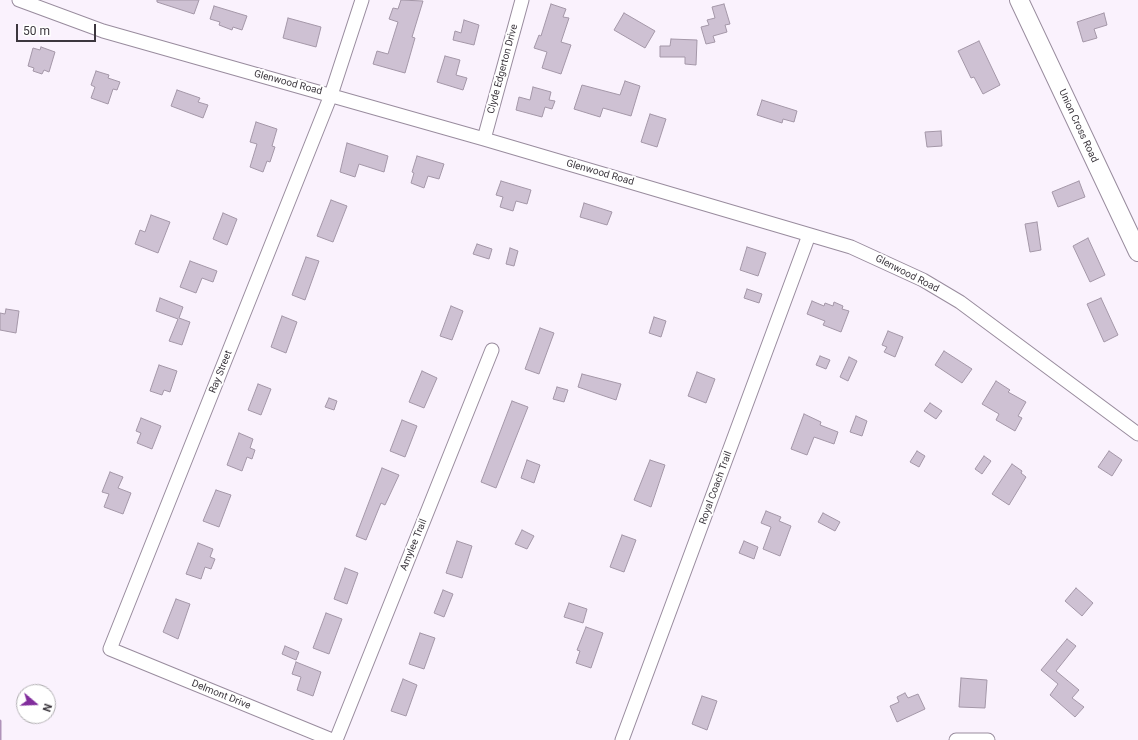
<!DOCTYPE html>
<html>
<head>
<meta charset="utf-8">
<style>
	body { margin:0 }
	#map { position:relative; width:1138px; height:740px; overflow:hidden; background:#faf2fd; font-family:Roboto,sans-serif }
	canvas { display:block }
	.north { position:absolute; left:16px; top:684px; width:40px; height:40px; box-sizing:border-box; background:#fff; border:1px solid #b1afb2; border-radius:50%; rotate:109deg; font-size:11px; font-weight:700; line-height:16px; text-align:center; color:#3c373e }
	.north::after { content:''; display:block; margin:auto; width:14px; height:18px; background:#812d9c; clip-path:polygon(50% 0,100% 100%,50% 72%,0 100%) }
	.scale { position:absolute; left:16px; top:24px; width:80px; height:18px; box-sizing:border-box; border:2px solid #3c373e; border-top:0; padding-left:5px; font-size:12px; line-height:14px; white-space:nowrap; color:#3c373e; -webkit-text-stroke:3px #fff; paint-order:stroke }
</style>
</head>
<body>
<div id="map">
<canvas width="1138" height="740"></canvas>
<div class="north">N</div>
<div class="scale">50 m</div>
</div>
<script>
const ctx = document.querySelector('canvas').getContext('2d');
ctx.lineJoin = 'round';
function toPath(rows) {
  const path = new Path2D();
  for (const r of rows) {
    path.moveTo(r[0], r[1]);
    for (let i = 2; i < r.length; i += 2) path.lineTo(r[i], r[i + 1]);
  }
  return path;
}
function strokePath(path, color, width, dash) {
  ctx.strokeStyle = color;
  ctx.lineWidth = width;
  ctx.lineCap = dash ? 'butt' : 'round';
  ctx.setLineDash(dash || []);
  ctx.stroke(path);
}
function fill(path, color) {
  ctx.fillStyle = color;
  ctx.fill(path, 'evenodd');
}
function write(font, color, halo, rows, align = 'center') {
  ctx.font = font + ' Roboto,sans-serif';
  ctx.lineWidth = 4;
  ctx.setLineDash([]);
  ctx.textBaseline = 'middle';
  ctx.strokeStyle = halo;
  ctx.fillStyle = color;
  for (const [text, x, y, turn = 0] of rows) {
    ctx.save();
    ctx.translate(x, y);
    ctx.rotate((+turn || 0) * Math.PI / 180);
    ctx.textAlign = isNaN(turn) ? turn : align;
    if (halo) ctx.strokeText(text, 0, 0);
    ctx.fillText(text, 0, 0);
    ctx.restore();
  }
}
const stream = toPath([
	[0,721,0,740]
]);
const building = toPath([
	[157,0,199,0,194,14,157,2,157,0],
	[401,0,423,1,412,37,415,38,405,73,373,64,377,51,388,54,398,22,389,19,393,8,398,9,401,0],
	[551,4,566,9,563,17,569,18,561,42,571,45,561,74,542,68,547,52,534,48,539,35,541,36,551,4],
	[724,4,730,24,725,25,727,32,713,36,715,42,706,44,701,27,709,25,707,20,715,18,712,7,724,4],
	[214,6,247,16,242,30,233,27,232,30,219,25,220,22,210,19,214,6],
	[624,13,655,31,645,48,614,30,624,13],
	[1104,13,1107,25,1094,29,1097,38,1083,42,1077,22,1104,13],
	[288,18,321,27,316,47,283,38,288,18],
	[464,20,479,25,474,45,453,40,455,31,461,33,464,20],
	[671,39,697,40,696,65,685,64,685,57,660,57,660,46,670,46,671,39],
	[979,41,1000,85,983,94,974,77,971,78,958,51,979,41],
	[41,47,55,52,49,72,44,70,42,74,33,71,34,68,28,66,33,48,40,50,41,47],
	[445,56,460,60,456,75,467,78,463,90,437,82,445,56],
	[96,71,109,75,108,78,120,82,117,90,113,89,108,104,91,98,95,87,91,85,96,71],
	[625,81,640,86,631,116,603,108,600,117,574,109,582,85,620,95,625,81],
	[533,87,551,92,549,100,555,101,552,109,545,107,542,117,516,110,519,97,530,100,533,87],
	[177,90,200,98,198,102,208,105,203,118,171,106,177,90],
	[762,100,797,111,794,122,783,119,782,123,757,115,762,100],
	[650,114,666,119,657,147,641,142,650,114],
	[256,122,277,129,272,146,275,147,270,162,267,161,263,172,250,167,257,144,250,142,256,122],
	[941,131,942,146,927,147,925,132,941,131],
	[347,143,388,156,384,172,359,164,355,177,340,172,347,143],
	[417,156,444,164,439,179,428,176,424,188,411,183,414,173,412,172,417,156],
	[501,181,531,190,527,204,516,201,513,211,500,207,503,197,496,195,501,181],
	[1079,181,1085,197,1058,207,1052,192,1079,181],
	[331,200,347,206,333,242,317,236,331,200],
	[584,203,612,212,607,225,580,217,584,203],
	[223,213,237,219,227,245,213,239,223,213],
	[151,215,170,222,158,253,135,244,140,230,145,232,151,215],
	[1037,222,1041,250,1030,252,1025,224,1037,222],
	[1088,238,1105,275,1090,282,1073,246,1088,238],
	[477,244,492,249,489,259,473,254,477,244],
	[747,247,766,253,758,276,740,270,747,247],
	[510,248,518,251,514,266,506,264,510,248],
	[306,257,319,261,305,300,292,295,306,257],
	[190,261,217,271,213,282,202,278,196,293,180,287,190,261],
	[747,289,762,294,759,303,744,298,747,289],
	[160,298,183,307,179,318,190,322,182,345,169,341,178,319,156,311,160,298],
	[1101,298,1118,335,1104,342,1087,304,1101,298],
	[812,301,824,306,825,303,833,306,834,302,843,306,842,309,849,311,841,332,823,325,825,321,807,314,812,301],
	[451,306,463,311,452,340,440,336,451,306],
	[6,309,19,311,16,333,0,330,0,313,5,314,6,309],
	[282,316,297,322,286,353,271,347,282,316],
	[654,317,666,321,661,337,649,333,654,317],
	[540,328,554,333,539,374,525,369,540,328],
	[888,331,903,337,895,357,884,352,887,347,882,345,888,331],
	[944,351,972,369,962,383,935,365,944,351],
	[820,356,830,360,826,369,816,365,820,356],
	[849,357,857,361,848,381,840,377,849,357],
	[159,365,177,371,170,392,164,390,162,395,150,391,159,365],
	[422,371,437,378,424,408,409,402,422,371],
	[697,372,715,379,706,403,688,396,697,372],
	[582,374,621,384,616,400,578,387,582,374],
	[996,381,1010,390,1008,392,1026,402,1018,416,1022,418,1015,431,996,420,999,414,982,404,996,381],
	[258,384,271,389,261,415,248,410,258,384],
	[557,387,568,390,564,402,553,399,557,387],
	[329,398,337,401,334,410,325,407,329,398],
	[512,401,528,407,496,488,481,482,512,401],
	[930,403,942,411,936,419,924,411,930,403],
	[804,414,821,422,820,425,838,432,834,444,814,437,807,455,791,449,804,414],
	[856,416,867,421,862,436,850,432,856,416],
	[141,418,161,426,152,449,137,443,141,433,136,431,141,418],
	[402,420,417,426,405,457,390,451,402,420],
	[239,433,253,439,250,448,255,450,252,459,247,457,242,471,227,465,239,433],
	[917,451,925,456,919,467,910,462,917,451],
	[1109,451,1122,460,1112,476,1098,467,1109,451],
	[984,456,991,461,982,474,975,469,984,456],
	[527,460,540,465,534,483,521,478,527,460],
	[650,460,665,465,651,507,634,500,650,460],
	[1012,464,1022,471,1021,473,1026,477,1009,505,992,494,1012,464],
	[382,468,399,475,385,505,381,503,366,540,356,536,382,468],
	[110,472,123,477,118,488,131,493,123,514,104,507,109,494,102,492,110,472],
	[216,490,231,495,219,527,203,521,216,490],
	[766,511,781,517,779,521,791,526,780,556,763,549,771,527,761,523,766,511],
	[823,513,840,522,835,531,818,522,823,513],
	[522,530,534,536,527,549,515,544,522,530],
	[622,535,636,540,624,572,610,567,622,535],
	[457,541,472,546,462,578,446,573,457,541],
	[744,541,758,547,754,559,739,553,744,541],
	[198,543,213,549,210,557,215,559,211,569,205,567,201,579,186,574,198,543],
	[345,568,358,573,347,604,334,599,345,568],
	[1076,588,1093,603,1082,616,1065,601,1076,588],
	[443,590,453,594,444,617,434,613,443,590],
	[176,599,190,604,178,639,163,632,176,599],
	[569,603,587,609,583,623,564,617,569,603],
	[326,613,342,619,329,654,313,648,326,613],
	[586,627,603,633,591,668,576,663,580,651,577,650,586,627],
	[420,633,435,638,424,669,409,664,420,633],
	[1067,639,1076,646,1056,671,1079,690,1072,698,1084,707,1075,717,1050,695,1058,684,1041,670,1067,639],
	[285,646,299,652,296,660,282,654,285,646],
	[296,662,321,672,313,696,297,690,301,677,292,674,296,662],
	[961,678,987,680,985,708,959,707,961,678],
	[403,679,417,685,406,716,391,711,403,679],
	[905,693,908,698,918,694,925,709,897,722,890,706,899,702,897,697,905,693],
	[702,696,717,701,707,730,692,724,702,696]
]);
const street = toPath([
	[19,0,103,31,484,139,851,247,923,280,960,302,1138,434],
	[484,139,522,0],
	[332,740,110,649,331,95,362,0],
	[336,740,492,350],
	[622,740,809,235],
	[956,740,988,740]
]);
const secondary = toPath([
	[1019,0,1138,252]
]);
const streetNames = [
	["Clyde Edgerton Drive",503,69,-75],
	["Glenwood Road",288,83,15],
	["Union Cross Road",1078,126,65],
	["Glenwood Road",600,173,16],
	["Glenwood Road",907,274,27],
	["Ray Street",221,372,-68],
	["Royal Coach Trail",716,488,-70],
	["Amylee Trail",414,545,-68],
	["Delmont Drive",221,695,22]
];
strokePath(stream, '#af93b9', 3);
fill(building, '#cec1d3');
strokePath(building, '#a497a8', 1);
strokePath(street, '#998c9e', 15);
strokePath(secondary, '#998c9e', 20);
strokePath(street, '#fff', 13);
strokePath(secondary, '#fff', 18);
write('10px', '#3c373e', '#fff', streetNames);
</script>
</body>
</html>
